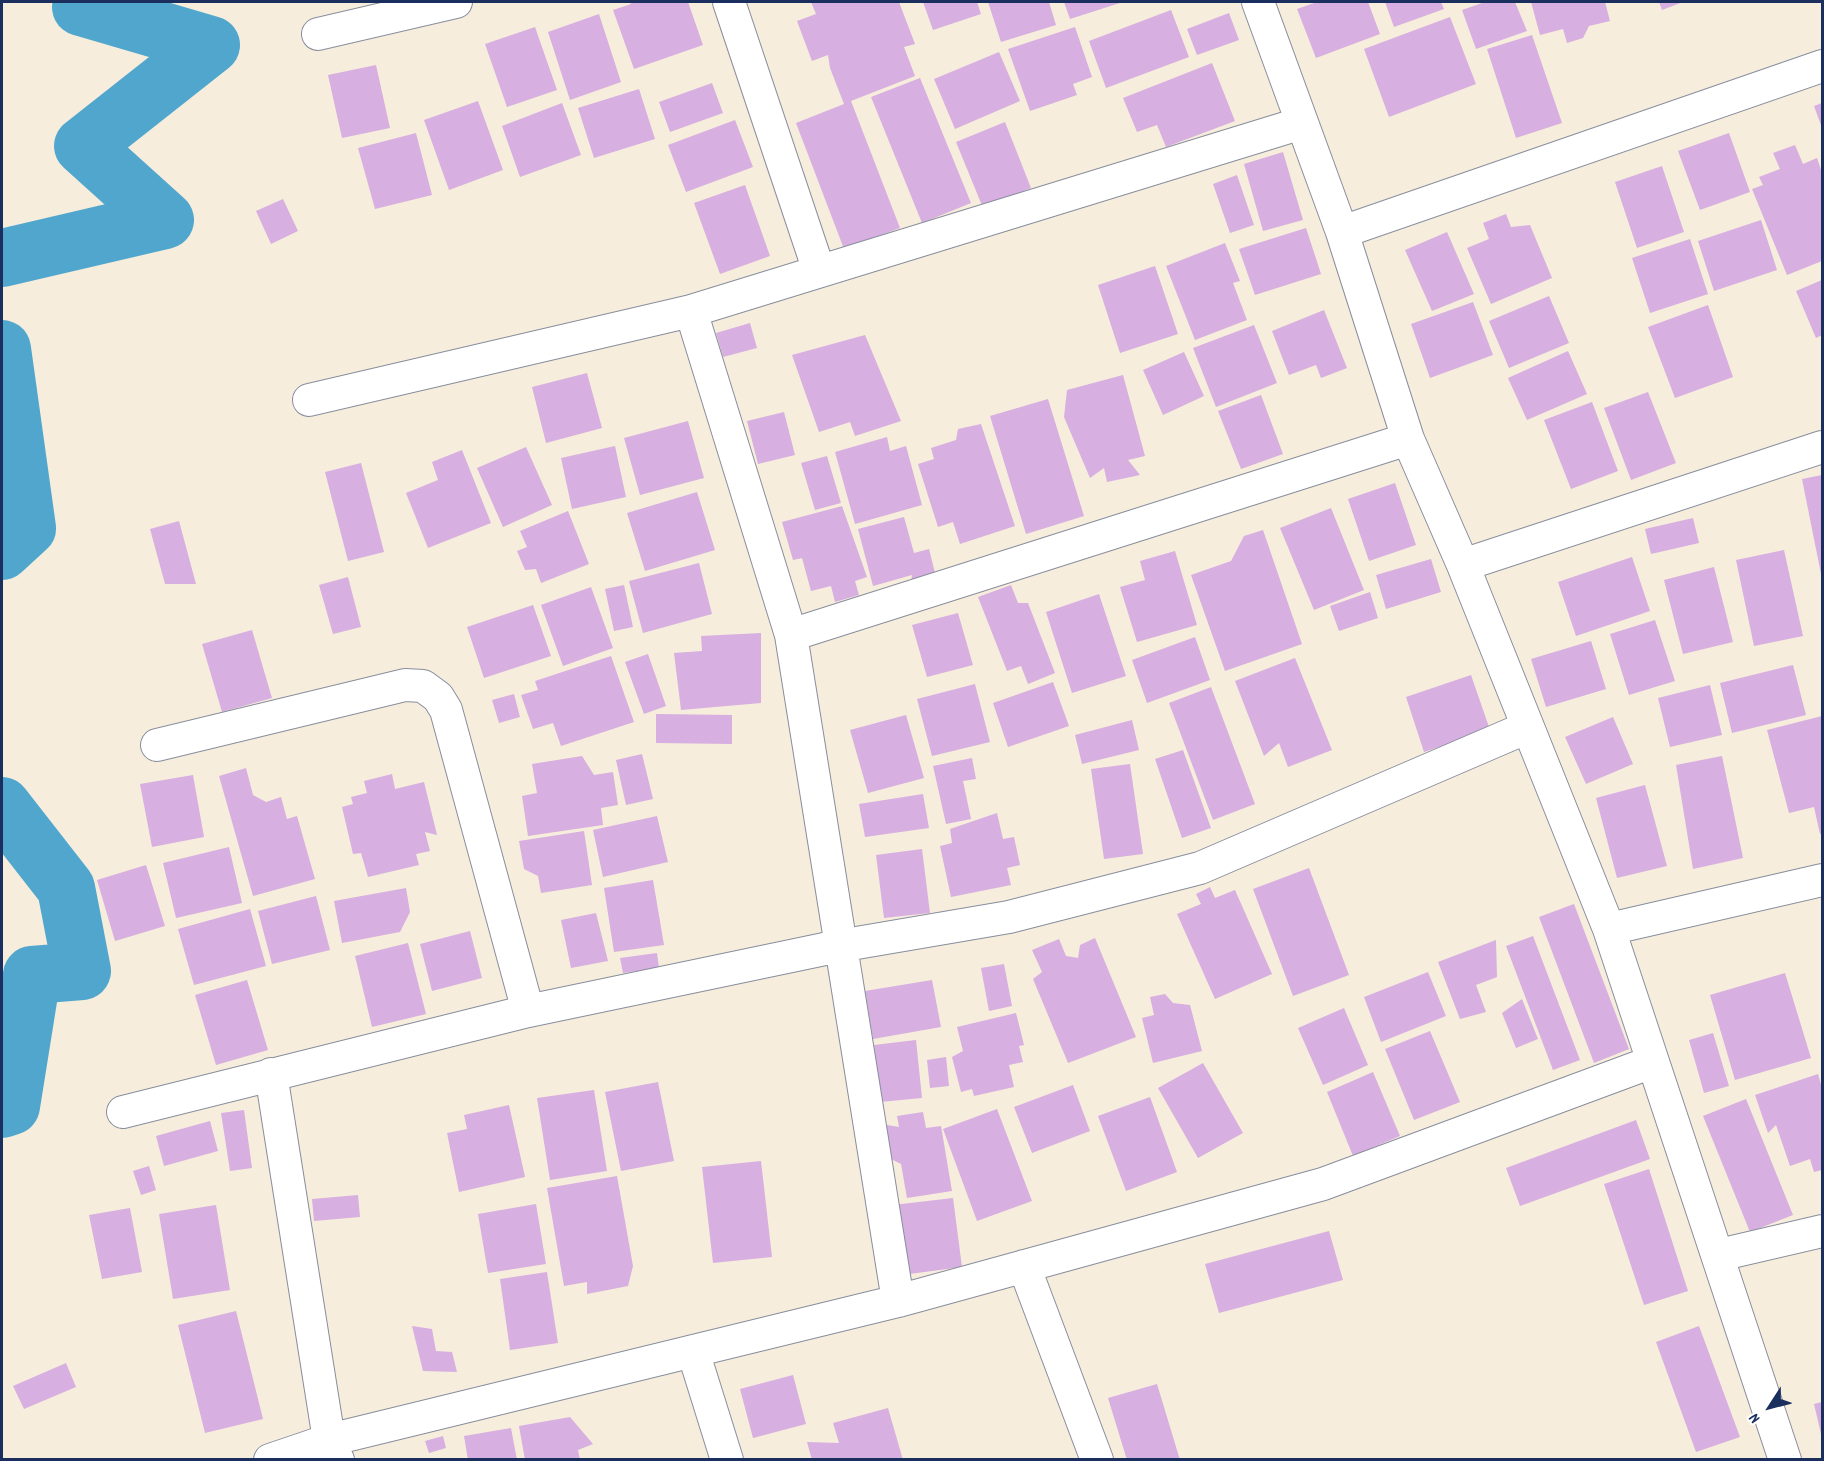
<!DOCTYPE html>
<html>
<head>
<meta charset="utf-8">
<style>
	body { margin:0 }
	#map { position:relative; width:1824px; height:1461px; overflow:hidden; background:#f6eddc; font-family:Dekko,sans-serif }
	canvas { display:block }
	.frame { position:absolute; inset:0; border:3px solid #1b2f5e; pointer-events:none }
	.north { position:absolute; left:1740px; top:1377px; width:60px; height:60px; -webkit-text-stroke:4px #fff; paint-order:stroke; rotate:234deg; font-size:16px; font-weight:700; line-height:24px; text-align:center; color:#1b2f5e }
	.north::after { content:''; display:block; margin:auto; width:21px; height:27px; background:#1b2f5e; clip-path:polygon(50% 0,100% 100%,50% 72%,0 100%) }
</style>
</head>
<body>
<div id="map">
<canvas width="1824" height="1461"></canvas>
<div class="frame"></div>
<div class="north">N</div>
</div>
<script>
const ctx = document.querySelector('canvas').getContext('2d');
ctx.lineJoin = 'round';
function toPath(rows) {
  const path = new Path2D();
  for (const r of rows) {
    path.moveTo(r[0], r[1]);
    for (let i = 2; i < r.length; i += 2) path.lineTo(r[i], r[i + 1]);
  }
  return path;
}
function strokePath(path, color, width, dash) {
  ctx.strokeStyle = color;
  ctx.lineWidth = width;
  ctx.lineCap = dash ? 'butt' : 'round';
  ctx.setLineDash(dash || []);
  ctx.stroke(path);
}
function fill(path, color) {
  ctx.fillStyle = color;
  ctx.fill(path, 'evenodd');
}
const river = toPath([
	[2,258,165,220,83,146,211,45,81,7,88,2],
	[2,349,27,528,2,551],
	[2,806,66,888,82,971,32,975,11,1106,2,1109]
]);
const building = toPath([
	[630,2,688,2,703,45,634,69,613,10,631,4],
	[811,2,899,2,915,44,904,47,915,76,851,101,900,228,844,249,796,123,844,104,830,68,828,55,812,61,797,21,816,14],
	[923,2,977,2,981,14,933,30],
	[988,2,1049,2,1056,25,1001,42],
	[1064,2,1123,2,1070,19],
	[1317,2,1368,2,1380,34,1316,58,1297,9],
	[1385,2,1441,2,1444,9,1394,27],
	[1485,2,1515,2,1527,31,1476,49,1462,10],
	[1531,2,1605,2,1610,21,1589,26,1583,38,1567,43,1563,29,1540,35],
	[1659,2,1683,2,1662,10],
	[1171,10,1189,57,1106,88,1089,41],
	[1229,13,1239,40,1197,55,1187,29],
	[599,14,621,82,570,100,548,32],
	[1450,17,1476,84,1389,117,1364,49],
	[535,27,557,90,507,107,485,44],
	[1075,27,1092,77,1073,84,1077,95,1030,111,1008,49],
	[1532,35,1562,123,1516,138,1487,49],
	[999,52,1020,101,955,129,934,79],
	[1212,63,1235,121,1166,147,1157,125,1137,132,1123,98],
	[376,65,390,128,342,138,328,75],
	[920,78,971,203,922,223,871,97],
	[712,83,723,113,670,132,659,102],
	[639,89,655,139,594,158,578,108],
	[478,101,503,170,449,190,424,120],
	[562,103,581,155,520,177,502,126],
	[1822,103,1822,128,1814,106],
	[735,120,753,167,686,192,668,145],
	[1005,122,1031,188,983,208,956,142],
	[416,133,432,195,375,209,358,148],
	[1729,133,1750,192,1700,210,1678,151],
	[1795,145,1803,164,1817,158,1822,173,1822,261,1787,275,1752,189,1763,185,1759,177,1780,169,1773,153],
	[1283,152,1303,220,1263,231,1244,164],
	[1662,166,1684,232,1637,248,1615,182],
	[1237,175,1254,225,1230,233,1213,184],
	[745,185,770,256,720,274,694,203],
	[283,199,298,231,271,244,256,211],
	[1506,214,1511,227,1530,225,1552,278,1491,304,1467,248,1489,239,1483,223],
	[1761,220,1777,270,1714,291,1698,241],
	[1306,228,1321,274,1255,295,1239,249],
	[1447,232,1474,294,1432,311,1405,250],
	[1690,239,1708,294,1650,313,1632,258],
	[1225,243,1240,281,1233,283,1247,320,1195,340,1166,266],
	[1155,266,1178,334,1120,353,1098,285],
	[1822,280,1822,335,1816,338,1796,291],
	[1549,296,1569,343,1509,368,1489,321],
	[1473,302,1493,355,1430,378,1411,324],
	[1708,305,1733,377,1675,398,1648,327],
	[1324,310,1347,368,1321,378,1316,365,1289,375,1272,331],
	[750,323,757,348,723,357,716,333],
	[1254,325,1277,383,1216,407,1193,348],
	[865,335,901,421,855,436,850,422,819,432,792,355],
	[1568,351,1587,394,1527,420,1508,378],
	[1184,352,1204,396,1163,415,1143,370],
	[587,373,602,428,546,443,532,387],
	[1123,375,1145,456,1128,460,1140,475,1107,482,1104,468,1090,478,1064,417,1067,390],
	[1648,392,1676,463,1631,480,1604,408],
	[1261,395,1283,454,1241,469,1218,411],
	[1048,399,1084,516,1026,534,990,416],
	[1592,402,1618,471,1571,489,1544,420],
	[784,412,795,455,758,464,747,421],
	[688,421,704,478,640,495,624,438],
	[981,424,1015,526,960,544,953,522,938,527,918,464,934,459,931,448,956,440,958,429],
	[887,437,890,451,906,446,922,505,855,524,835,452],
	[615,446,626,497,572,509,561,458],
	[526,447,552,505,503,527,477,468],
	[462,450,491,523,428,548,406,493,438,480,432,462],
	[827,456,841,503,815,510,801,463],
	[361,463,384,552,348,561,325,472],
	[1822,475,1822,574,1821,574,1802,479],
	[1395,483,1416,545,1369,561,1348,499],
	[697,492,715,550,645,571,627,513],
	[842,506,867,577,855,581,859,595,835,602,831,586,811,591,802,558,793,560,782,522],
	[1331,508,1364,590,1314,610,1280,528],
	[568,511,589,564,541,583,536,569,525,570,517,551,527,547,520,531],
	[904,517,914,553,929,549,936,577,911,584,912,575,873,586,858,529],
	[1693,518,1699,543,1651,554,1645,529],
	[179,521,196,584,165,584,150,529],
	[1263,530,1302,644,1225,671,1191,575,1231,561,1244,536],
	[1784,550,1803,636,1754,646,1736,560],
	[1175,551,1197,625,1137,642,1120,587,1145,580,1140,561],
	[1632,557,1650,611,1576,636,1558,582],
	[1431,559,1441,592,1386,609,1376,575],
	[699,563,712,614,643,633,629,581],
	[1714,567,1733,642,1683,654,1664,580],
	[348,577,361,627,333,634,319,585],
	[624,585,633,627,614,631,605,589],
	[1011,585,1018,603,1028,603,1055,673,1028,684,1021,666,1007,671,978,597],
	[591,587,613,648,563,666,541,605],
	[1370,592,1378,618,1339,631,1330,606],
	[1099,594,1126,676,1072,693,1046,612],
	[533,605,551,656,484,678,467,627],
	[958,613,973,665,927,677,912,625],
	[1655,620,1675,681,1629,695,1610,634],
	[252,630,272,698,222,712,202,644],
	[761,633,761,703,681,710,674,653,702,651,701,636],
	[1195,637,1210,680,1147,703,1132,660],
	[1591,641,1606,689,1546,707,1531,659],
	[648,654,666,706,644,714,625,662],
	[611,656,634,722,561,746,553,723,533,729,521,695,538,690,535,681],
	[1295,658,1332,750,1288,767,1279,743,1264,756,1235,681],
	[1793,665,1806,715,1732,733,1720,683],
	[1471,675,1490,730,1424,752,1406,697],
	[1053,682,1069,726,1008,747,993,703],
	[975,684,990,742,932,756,917,699],
	[1710,685,1722,735,1670,747,1658,698],
	[1211,687,1255,804,1213,820,1169,703],
	[514,694,520,717,499,723,492,700],
	[656,714,732,715,732,744,656,743],
	[906,715,924,778,868,793,850,730],
	[1822,716,1822,833,1820,834,1814,807,1789,813,1767,730],
	[1613,717,1633,764,1586,784,1565,737],
	[1132,720,1139,750,1082,764,1075,735],
	[1183,750,1211,828,1182,838,1155,759],
	[642,754,653,799,626,805,616,760],
	[582,756,594,775,613,772,618,805,601,808,603,825,528,836,522,796,537,793,532,764],
	[1722,756,1743,858,1693,869,1676,765],
	[972,758,976,779,963,781,971,819,946,824,933,766],
	[1130,764,1143,854,1104,859,1091,769],
	[246,768,253,795,266,802,281,797,287,819,297,816,315,879,253,896,219,776],
	[392,774,395,789,424,782,437,835,425,832,430,851,416,854,419,865,368,877,361,853,353,854,342,807,353,804,351,797,367,793,364,781],
	[193,775,204,837,152,847,140,784],
	[1645,785,1667,866,1617,878,1596,798],
	[923,794,929,828,865,837,859,804],
	[997,813,1003,839,1014,837,1020,865,1007,868,1011,885,951,897,940,846,952,843,950,829],
	[657,816,668,862,603,877,593,830],
	[584,831,592,885,541,893,538,876,524,869,519,841],
	[229,847,242,903,176,918,163,863],
	[922,849,930,913,884,918,876,855],
	[146,865,165,926,115,941,97,880],
	[1309,868,1349,975,1293,996,1253,889],
	[653,880,664,945,614,952,604,888],
	[1210,887,1215,898,1235,890,1272,974,1215,999,1177,914,1201,904,1196,894],
	[406,888,410,912,400,932,342,943,334,901],
	[316,896,330,950,272,964,258,911],
	[1574,904,1629,1049,1594,1063,1539,917],
	[250,909,266,966,194,985,178,929],
	[596,913,608,961,571,968,561,920],
	[470,931,482,978,432,991,420,944],
	[1533,936,1580,1060,1553,1070,1506,946],
	[1095,938,1136,1037,1068,1063,1033,979,1042,972,1032,950,1059,939,1066,956,1078,958,1080,945],
	[1496,940,1497,977,1476,985,1486,1012,1460,1019,1438,962],
	[408,943,426,1014,372,1027,355,956],
	[657,953,659,968,623,973,620,958],
	[1004,964,1012,1006,989,1011,981,968],
	[1428,972,1446,1016,1381,1042,1364,997],
	[1785,973,1811,1058,1735,1080,1710,995],
	[247,980,268,1050,216,1065,195,995],
	[932,980,941,1027,873,1039,865,991],
	[1165,994,1173,1003,1190,1005,1202,1051,1153,1063,1142,1018,1154,1015,1150,997],
	[1522,999,1538,1039,1516,1048,1502,1013],
	[1344,1008,1368,1065,1323,1085,1298,1028],
	[1016,1013,1024,1045,1019,1046,1023,1062,1009,1065,1014,1087,974,1096,972,1089,961,1092,952,1057,963,1051,957,1027],
	[1430,1031,1460,1102,1414,1120,1385,1049],
	[1713,1033,1729,1086,1704,1093,1689,1040],
	[916,1040,922,1098,880,1102,874,1045],
	[946,1057,949,1086,930,1088,927,1060],
	[1203,1063,1243,1133,1198,1158,1158,1088],
	[1373,1072,1400,1136,1353,1156,1327,1092],
	[1818,1074,1822,1088,1822,1170,1814,1172,1810,1159,1790,1166,1776,1125,1768,1133,1755,1095],
	[658,1082,674,1161,621,1171,605,1092],
	[1073,1085,1090,1131,1032,1153,1014,1107],
	[594,1090,607,1171,550,1180,537,1098],
	[1150,1097,1177,1172,1126,1191,1098,1116],
	[1746,1099,1793,1215,1750,1232,1703,1116],
	[509,1105,525,1177,459,1192,447,1133,467,1129,464,1115],
	[997,1109,1032,1201,977,1221,943,1129],
	[244,1110,252,1168,230,1171,221,1113],
	[923,1112,926,1128,941,1126,952,1191,907,1198,901,1164,887,1157,881,1124,899,1127,897,1116],
	[1636,1120,1650,1159,1520,1206,1506,1168],
	[210,1121,218,1151,164,1166,156,1136],
	[761,1161,772,1257,713,1263,702,1167],
	[149,1166,156,1190,141,1195,133,1171],
	[1649,1169,1688,1291,1644,1305,1604,1184],
	[617,1176,633,1266,628,1286,587,1294,587,1282,564,1286,547,1188],
	[358,1195,360,1217,314,1221,312,1199],
	[953,1198,962,1267,902,1275,893,1205],
	[536,1204,546,1264,488,1273,478,1214],
	[216,1205,230,1290,173,1299,159,1214],
	[130,1208,142,1272,102,1279,89,1215],
	[1329,1231,1343,1280,1219,1313,1205,1264],
	[547,1272,558,1343,510,1350,500,1279],
	[236,1311,263,1419,205,1433,178,1325],
	[412,1326,432,1329,436,1351,452,1352,457,1372,423,1371],
	[1699,1326,1740,1437,1696,1452,1656,1342],
	[66,1363,76,1387,24,1409,13,1386],
	[793,1375,806,1424,753,1438,740,1389],
	[1157,1384,1180,1460,1127,1460,1108,1398],
	[1822,1402,1822,1438,1814,1404],
	[888,1408,903,1460,812,1460,807,1442,839,1443,833,1423],
	[570,1417,593,1444,578,1450,580,1460,525,1460,519,1426],
	[511,1428,517,1460,468,1460,464,1436],
	[443,1436,446,1448,429,1453,425,1441]
]);
const minor = toPath([
	[729,2,819,271],
	[1258,2,1342,232,1408,439,1463,565,1609,929,1785,1460],
	[318,34,456,2],
	[1342,232,1822,66],
	[691,311,791,635,898,1301],
	[309,400,691,311,1302,123],
	[1463,565,1822,447],
	[791,635,1408,439],
	[157,745,405,685,423,686,438,697,446,710,528,1011],
	[1609,929,1822,880],
	[271,1074,329,1440,338,1460],
	[123,1112,528,1011,839,946,1009,917,1200,868,1528,727],
	[1719,1255,1822,1231],
	[1024,1266,1097,1460],
	[693,1351,727,1460],
	[270,1460,329,1440,898,1301,1323,1184,1652,1062]
]);
strokePath(river, '#51a6cd', 58);
fill(building, '#d7afe0');
strokePath(minor, '#888e9d', 34);
strokePath(minor, '#fff', 32);
</script>
</body>
</html>
